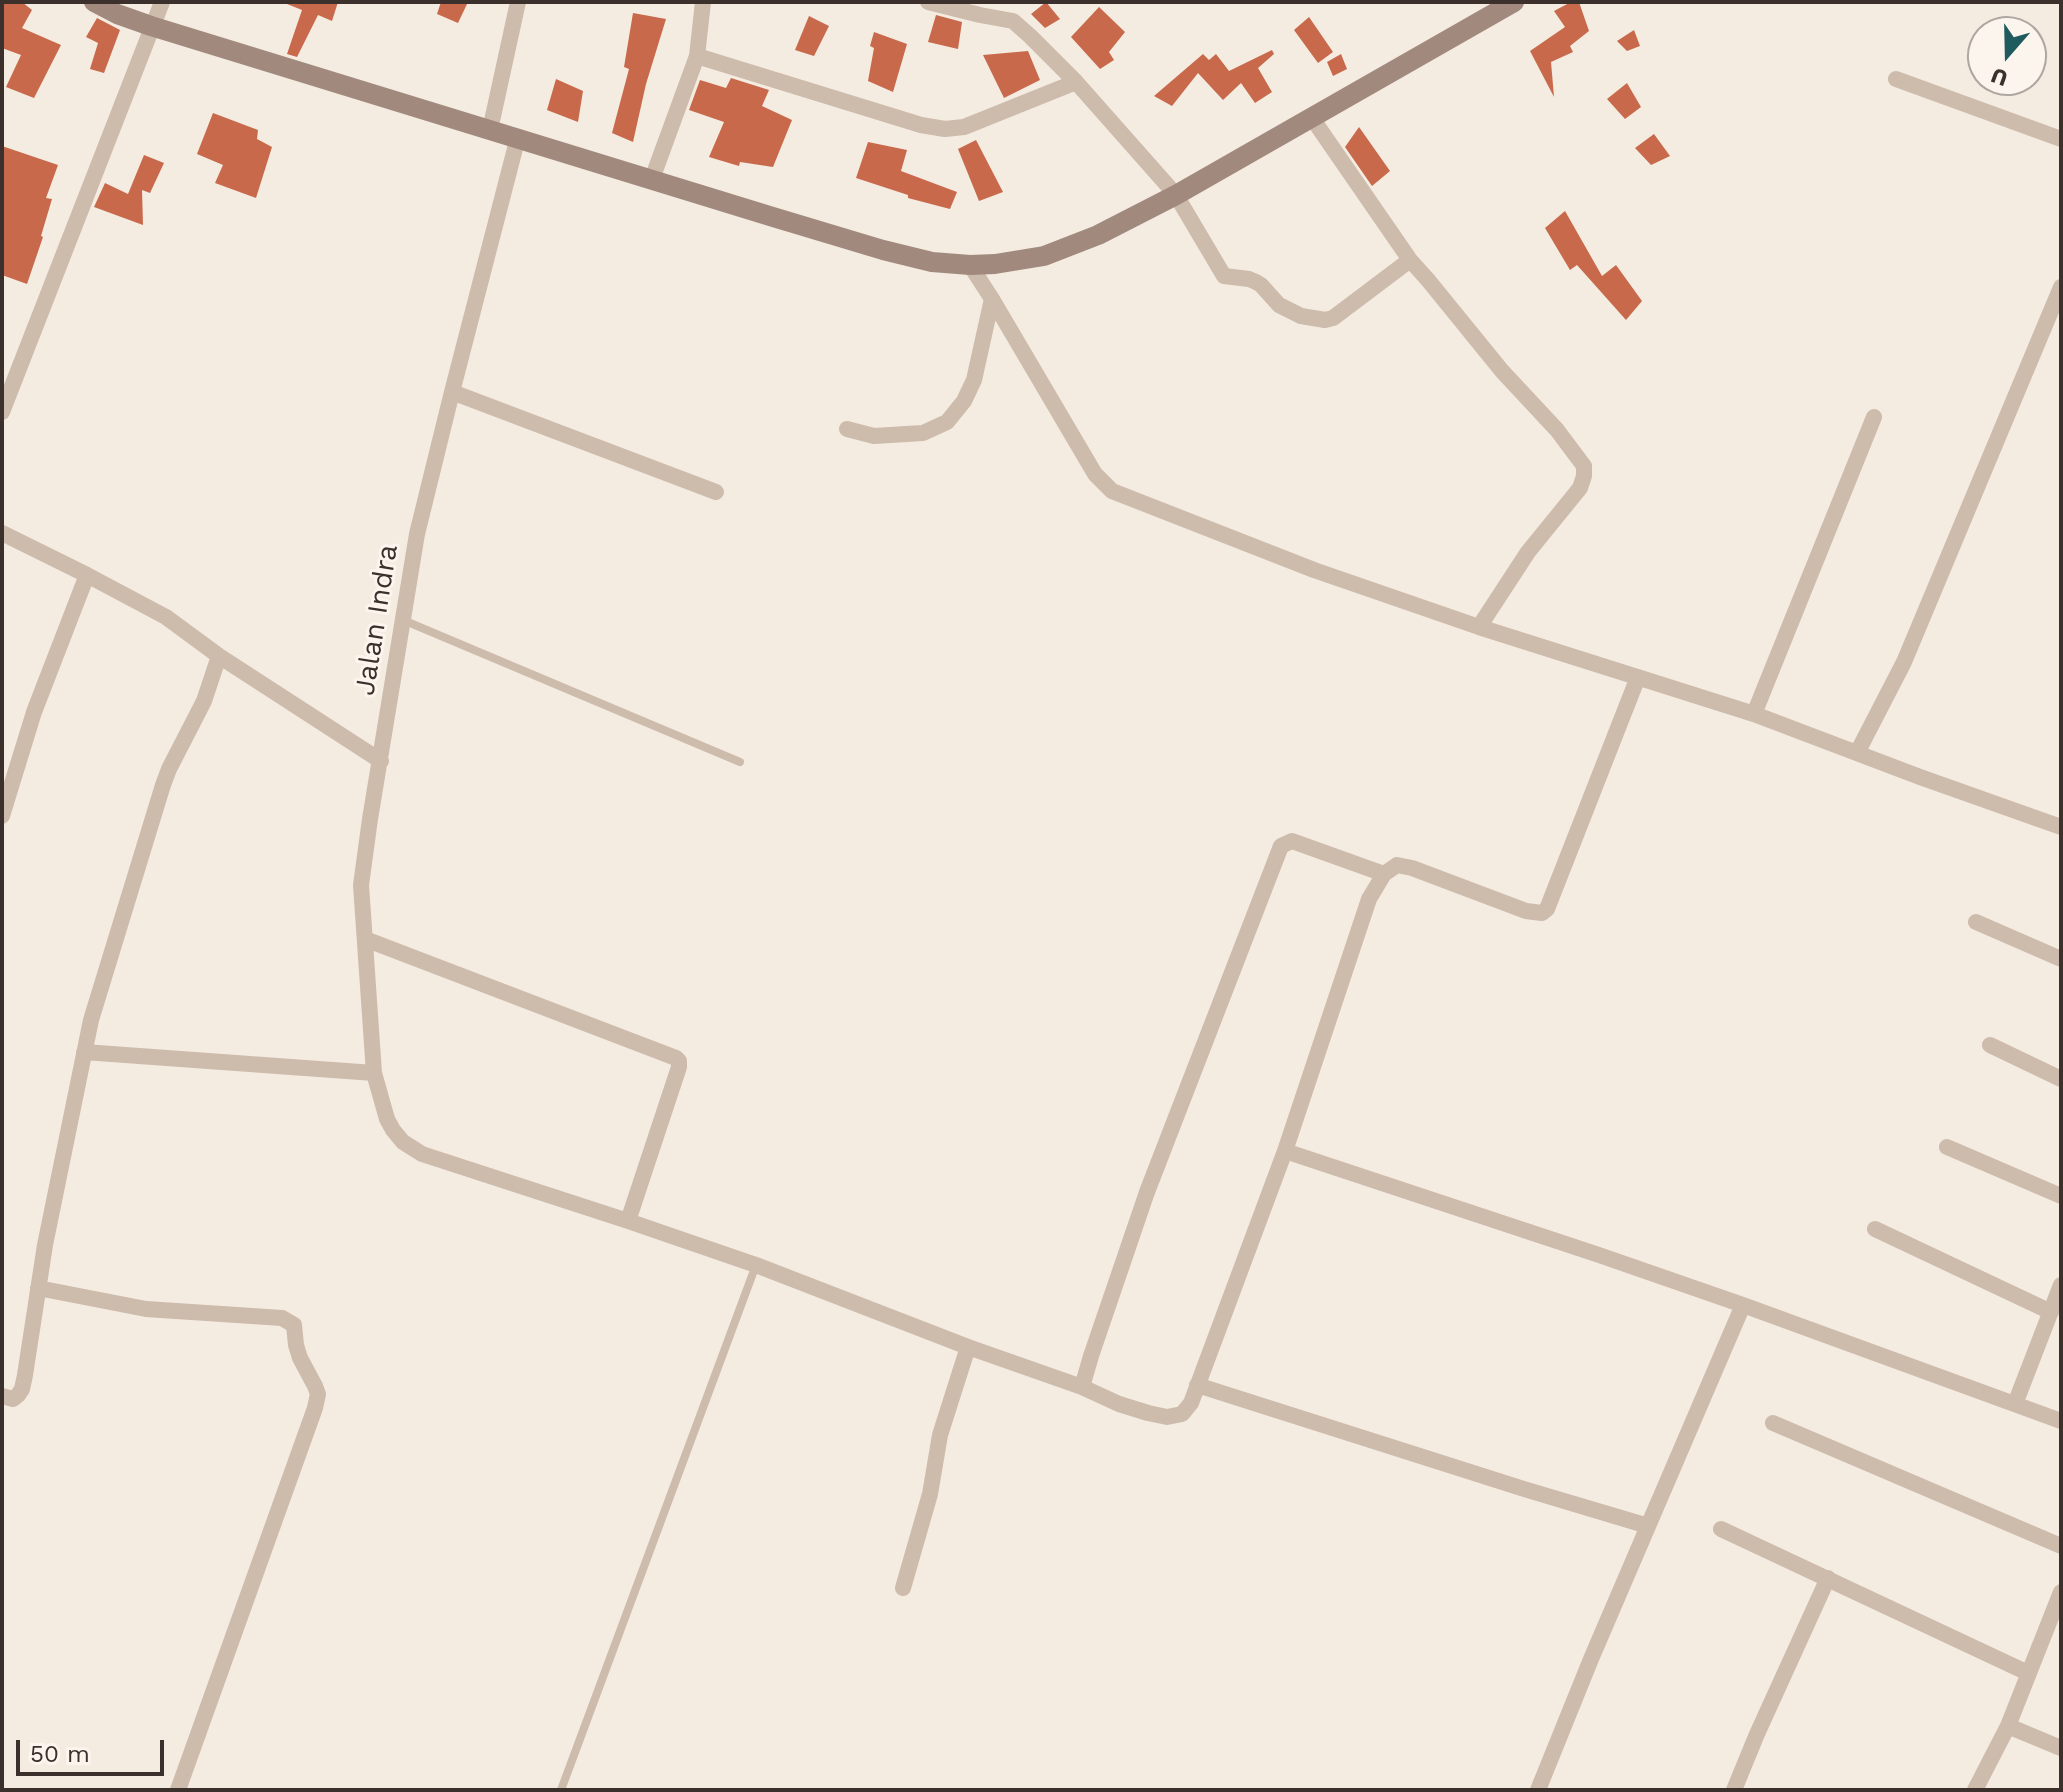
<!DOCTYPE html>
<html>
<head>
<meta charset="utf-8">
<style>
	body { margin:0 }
	#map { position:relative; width:2063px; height:1792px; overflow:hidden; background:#f4ebe1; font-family:"Work Sans",sans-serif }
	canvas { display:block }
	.frame { position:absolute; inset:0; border:4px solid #3b302b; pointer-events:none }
	.north { position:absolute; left:1967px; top:16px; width:80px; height:80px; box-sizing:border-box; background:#fbf5ee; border:2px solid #aea6a0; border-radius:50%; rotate:200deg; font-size:22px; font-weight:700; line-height:32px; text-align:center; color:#3b302b }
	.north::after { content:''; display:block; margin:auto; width:28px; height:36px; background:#1f5a5e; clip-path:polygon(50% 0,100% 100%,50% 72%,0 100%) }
	.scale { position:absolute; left:16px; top:1740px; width:148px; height:36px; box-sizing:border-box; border:4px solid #3b302b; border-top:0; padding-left:10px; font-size:24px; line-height:28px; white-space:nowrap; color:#3b302b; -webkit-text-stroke:6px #fbf5ee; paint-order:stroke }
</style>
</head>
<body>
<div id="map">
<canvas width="2063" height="1792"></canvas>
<div class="frame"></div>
<div class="north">U</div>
<div class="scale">50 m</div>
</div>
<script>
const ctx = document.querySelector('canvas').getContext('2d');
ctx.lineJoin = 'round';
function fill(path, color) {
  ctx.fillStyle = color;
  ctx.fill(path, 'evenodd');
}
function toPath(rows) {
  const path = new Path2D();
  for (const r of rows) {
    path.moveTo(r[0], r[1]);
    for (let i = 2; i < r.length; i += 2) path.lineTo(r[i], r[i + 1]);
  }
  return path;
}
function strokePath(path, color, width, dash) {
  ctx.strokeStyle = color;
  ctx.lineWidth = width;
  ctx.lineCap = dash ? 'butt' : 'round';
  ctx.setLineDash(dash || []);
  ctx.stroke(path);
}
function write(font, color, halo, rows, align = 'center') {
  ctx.font = font + ' "Work Sans",sans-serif';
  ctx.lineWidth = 6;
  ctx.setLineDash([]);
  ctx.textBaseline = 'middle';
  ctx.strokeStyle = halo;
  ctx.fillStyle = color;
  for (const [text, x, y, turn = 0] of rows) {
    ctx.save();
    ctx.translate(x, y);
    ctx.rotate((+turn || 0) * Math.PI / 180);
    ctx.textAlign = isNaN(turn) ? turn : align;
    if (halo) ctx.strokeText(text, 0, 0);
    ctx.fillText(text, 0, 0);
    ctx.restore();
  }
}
const building = toPath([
	[2,2,22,2,32,10,22,28,61,45,34,98,6,87,21,55,2,48],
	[287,2,338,2,332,21,318,15,297,57,287,54,302,10,287,4],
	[441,2,468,2,458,23,437,14],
	[1046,2,1060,19,1045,28,1031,14],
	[1571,2,1579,2,1589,31,1570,46,1573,52,1551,62,1554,97,1530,51,1565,27,1554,11],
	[1099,7,1125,32,1109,52,1114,60,1100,69,1071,37],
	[633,13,666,19,646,84,633,142,612,133,629,69,624,67],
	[936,15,962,22,958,49,928,42],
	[809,16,829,26,814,56,795,50],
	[1309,17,1333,52,1318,63,1294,30],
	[97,18,120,30,104,73,90,69,98,43,86,37],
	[1634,30,1640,46,1627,51,1617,41],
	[874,32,907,44,893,92,868,81,874,48,870,46],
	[1272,50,1274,54,1258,68,1272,92,1255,103,1241,83,1223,100,1198,73,1172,106,1154,96,1203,54,1209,60,1216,54,1229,71],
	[1028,51,1040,80,1004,98,983,55],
	[1341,54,1347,69,1333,76,1327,62],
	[731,78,769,90,762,106,792,120,773,167,740,162,739,166,709,157,724,122,689,110,700,80,726,88],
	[556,79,583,91,578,122,547,110],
	[1627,83,1641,107,1625,119,1607,99],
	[213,113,258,130,257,139,272,147,256,198,215,183,223,165,197,154],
	[1359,127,1390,171,1372,186,1345,147],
	[1654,134,1670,156,1651,165,1635,148],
	[976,140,1003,192,979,201,958,149],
	[868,142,907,150,901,171,957,192,950,209,908,198,908,195,856,178],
	[2,146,58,165,46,198,52,199,41,236,43,237,27,284,2,275],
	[144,155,164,163,150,193,142,190,143,225,94,207,105,183,128,194],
	[1565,211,1602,276,1616,265,1642,301,1626,320,1577,265,1570,270,1545,228]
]);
const service = toPath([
	[403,620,740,762],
	[561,1790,756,1265]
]);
const minor = toPath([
	[928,2,980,15,1013,21,1030,36,1076,82,1176,195,1224,276,1249,279,1256,282,1261,285,1279,305,1301,316,1325,320,1333,318,1410,260,1428,280,1502,371,1557,430,1584,466,1584,476,1580,488,1528,552,1479,627],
	[697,56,921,125,945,129,964,127,1076,82],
	[1896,79,2061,139],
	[1312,118,1410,260],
	[490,130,518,2],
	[518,137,452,392,417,534,370,819,361,885,374,1073,387,1119,393,1130,403,1142,422,1154,628,1221,756,1265,968,1347,1082,1387,1119,1404,1148,1413,1167,1417,1182,1414,1191,1403,1285,1151,1369,899,1384,874,1397,865,1412,868,1526,911,1542,913,1547,909,1638,677],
	[652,179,697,56,703,2],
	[970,265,992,299,1095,474,1112,491,1314,570,1479,627,1754,714,1920,777,2061,827],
	[452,392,716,492],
	[2,412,162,2],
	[847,429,874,436,923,433,947,422,964,401,974,380,992,299],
	[2,533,87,575,166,617,219,656,381,761],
	[1754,714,1874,417],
	[1857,753,1904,662,2061,287],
	[2,816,34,712,87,575],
	[1976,922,2061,959],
	[365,939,676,1058,679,1061,679,1067,628,1221],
	[1990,1045,2061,1079],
	[84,1052,374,1073],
	[1947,1147,2061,1196],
	[1285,1151,1599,1255,1743,1305,2061,1421],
	[1875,1229,2051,1312],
	[38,1288,146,1309,282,1318,294,1325,296,1345,300,1358,315,1386,318,1394,315,1408,178,1790],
	[1197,1385,1524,1489,1648,1526],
	[1082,1387,1091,1356,1147,1192,1281,846,1292,841,1384,874],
	[2,1396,13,1399,18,1395,22,1389,25,1375,45,1245,91,1020,163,785,169,769,204,701,219,656],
	[2015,1404,2061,1285],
	[1773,1423,2061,1546],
	[1721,1529,2028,1673],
	[903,1588,930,1494,940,1435,968,1347],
	[2008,1726,2061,1748],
	[1538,1790,1591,1659,1743,1305],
	[1734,1790,1757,1734,1828,1578],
	[1975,1790,2008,1726,2061,1592]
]);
const secondary = toPath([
	[94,2,117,14,151,26,773,217,883,250,932,262,970,265,995,264,1044,256,1098,235,1176,195,1514,2]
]);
const streetNames = [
	["Jalan Indra",377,620,-81]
];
fill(building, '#c8694b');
strokePath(service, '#cdbbac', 8);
strokePath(minor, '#cdbbac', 16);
strokePath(secondary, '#a18a7d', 20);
write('28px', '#3b302b', '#fbf5ee', streetNames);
</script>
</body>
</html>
